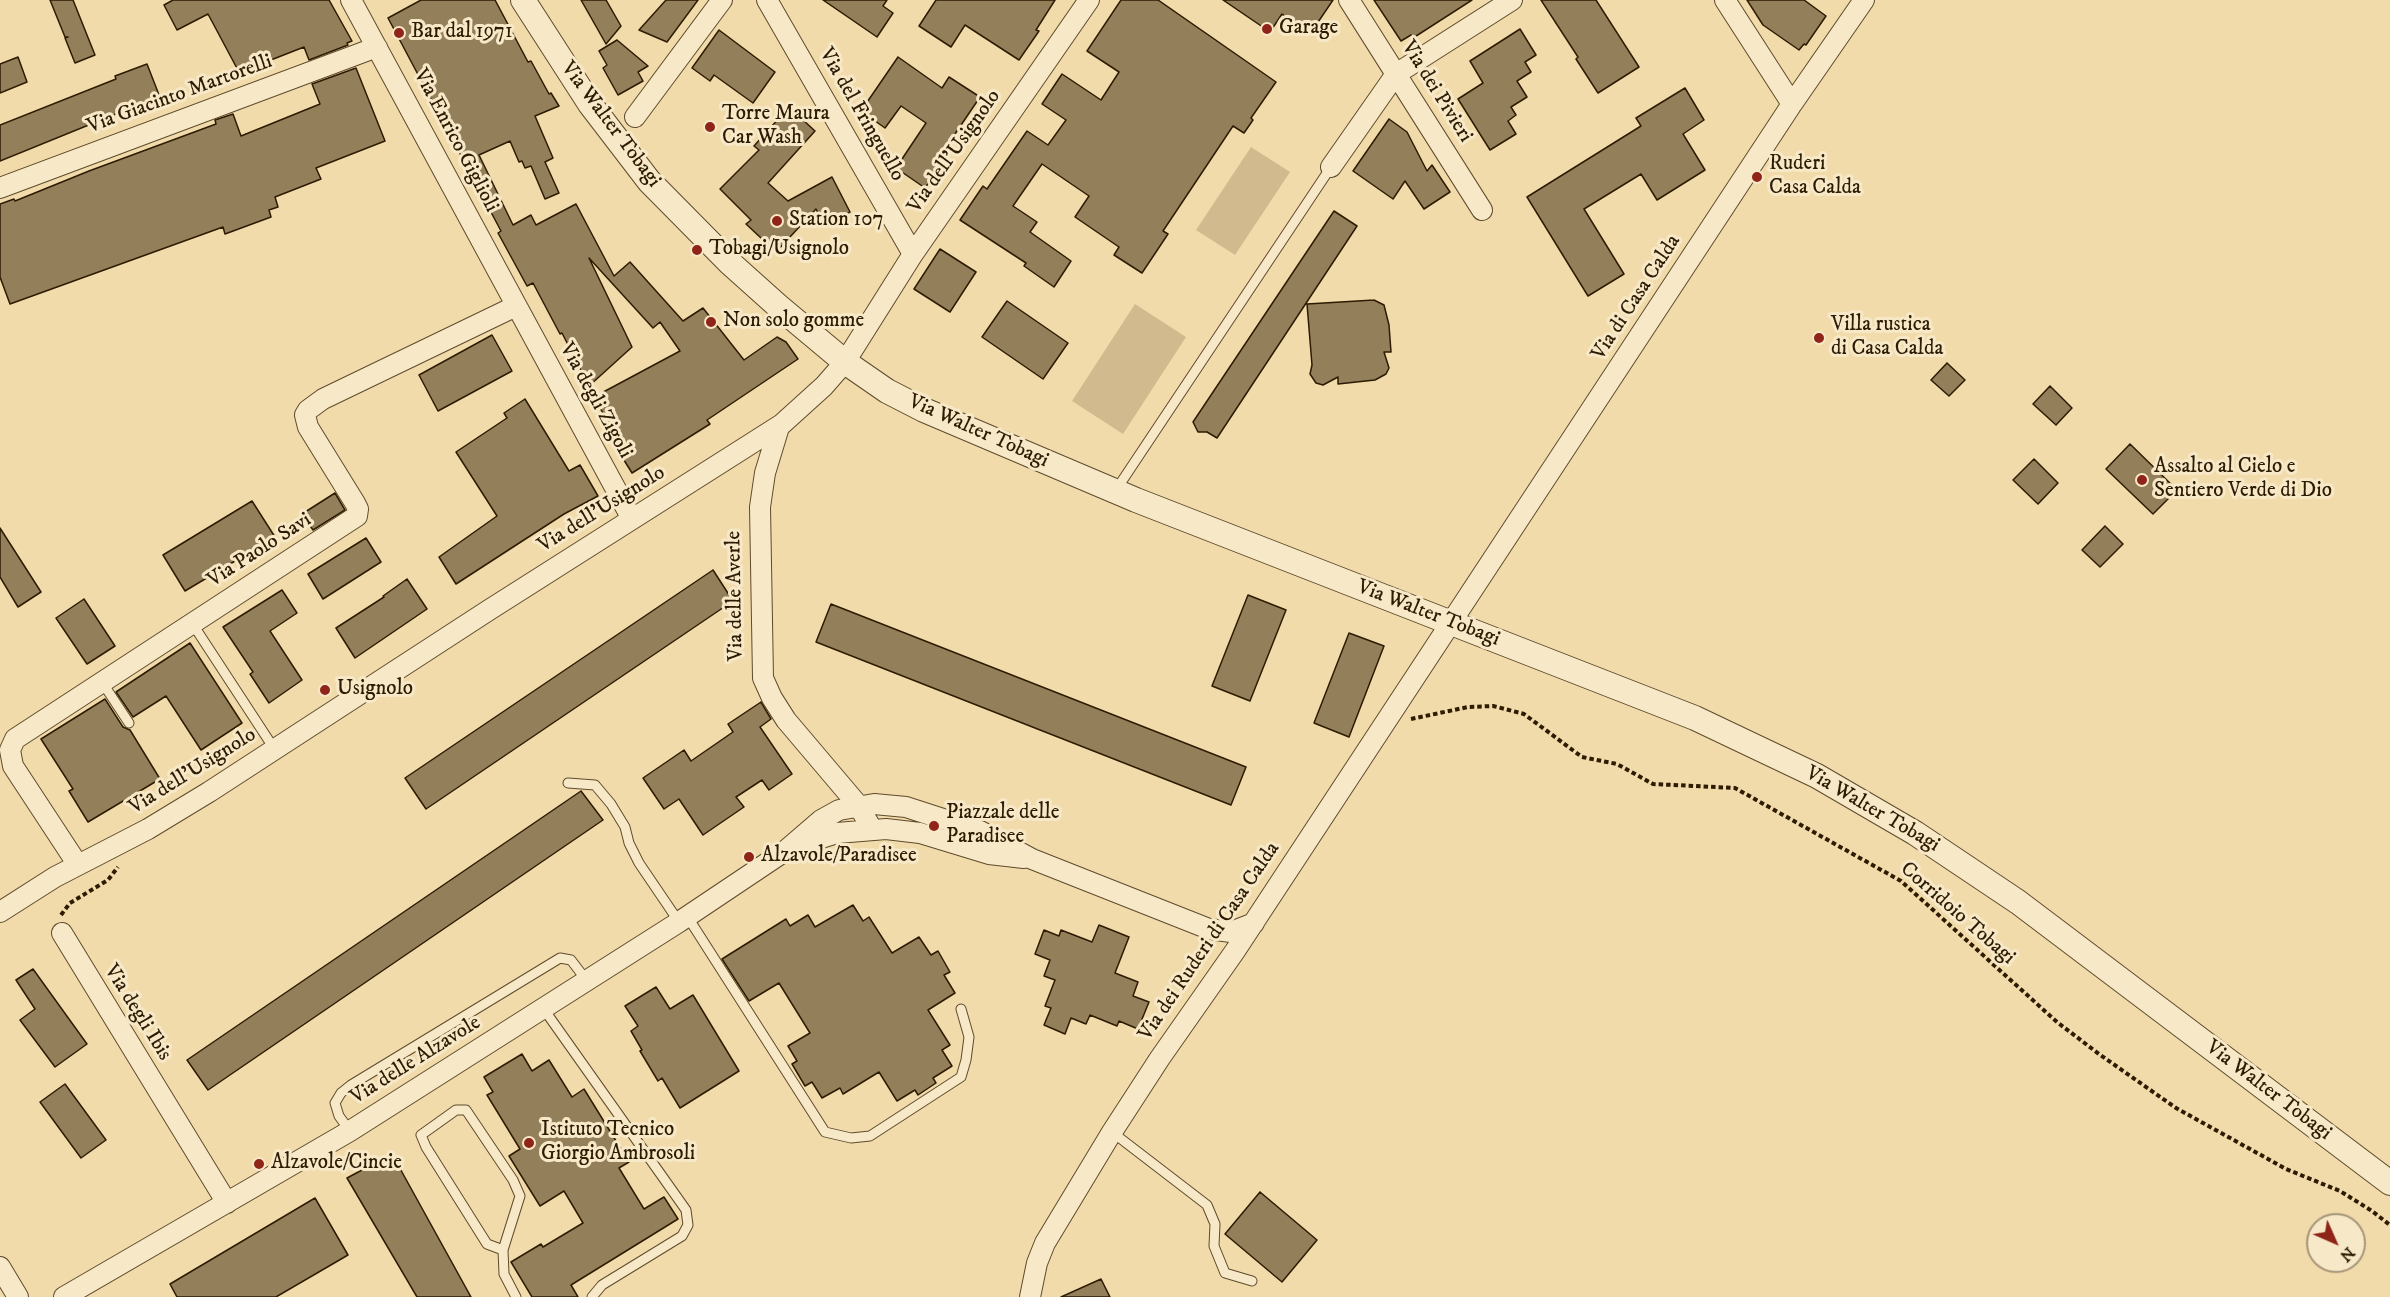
<!DOCTYPE html>
<html>
<head>
<meta charset="utf-8">
<style>
	body { margin:0 }
	#map { position:relative; width:2390px; height:1297px; overflow:hidden; background:#f2dbab; font-family:"IM FELL DW Pica",serif }
	canvas { display:block }
	.north { position:absolute; left:2306px; top:1213px; width:60px; height:60px; box-sizing:border-box; background:#f7e8c8; border:2px solid #a69679; border-radius:50%; rotate:135deg; font-size:16px; font-weight:700; line-height:24px; text-align:center; color:#2d1b02 }
	.north::after { content:''; display:block; margin:auto; width:21px; height:27px; background:#8f2418; clip-path:polygon(50% 0,100% 100%,50% 72%,0 100%) }
</style>
</head>
<body>
<div id="map">
<canvas width="2390" height="1297"></canvas>
<div class="north">N</div>
</div>
<script>
const ctx = document.querySelector('canvas').getContext('2d');
ctx.lineJoin = 'round';
function fill(path, color) {
  ctx.fillStyle = color;
  ctx.fill(path, 'evenodd');
}
function toPath(rows) {
  const path = new Path2D();
  for (const r of rows) {
    path.moveTo(r[0], r[1]);
    for (let i = 2; i < r.length; i += 2) path.lineTo(r[i], r[i + 1]);
  }
  return path;
}
function strokePath(path, color, width, dash) {
  ctx.strokeStyle = color;
  ctx.lineWidth = width;
  ctx.lineCap = dash ? 'butt' : 'round';
  ctx.setLineDash(dash || []);
  ctx.stroke(path);
}
function write(font, color, halo, rows, align = 'center') {
  ctx.font = font + ' "IM FELL DW Pica",serif';
  ctx.lineWidth = 6;
  ctx.setLineDash([]);
  ctx.textBaseline = 'middle';
  ctx.strokeStyle = halo;
  ctx.fillStyle = color;
  for (const [text, x, y, turn = 0] of rows) {
    ctx.save();
    ctx.translate(x, y);
    ctx.rotate((+turn || 0) * Math.PI / 180);
    ctx.textAlign = isNaN(turn) ? turn : align;
    if (halo) ctx.strokeText(text, 0, 0);
    ctx.fillText(text, 0, 0);
    ctx.restore();
  }
}
const green = toPath([
	[1251,147,1290,172,1235,255,1196,230],
	[1135,304,1186,337,1123,434,1072,401]
]);
const building = toPath([
	[50,0,73,0,95,55,75,63,65,38,68,37,65,37,50,0],
	[173,0,329,0,352,41,347,43,348,45,309,60,304,47,253,67,240,74,208,14,177,30,164,5,173,0],
	[421,0,495,0,528,62,531,61,549,94,551,93,559,106,535,116,553,158,545,162,559,193,545,199,531,166,525,168,522,161,519,162,510,141,479,155,513,225,531,215,536,225,576,204,614,276,630,262,683,321,703,308,744,360,777,337,786,342,798,359,707,420,710,424,632,473,614,444,618,441,594,397,680,351,660,322,653,328,589,258,632,347,589,386,562,333,560,334,533,283,527,286,498,233,501,231,388,18,421,0],
	[581,0,606,0,621,26,606,44,581,0],
	[666,0,698,0,667,42,639,30,666,0],
	[823,0,887,0,883,6,893,13,877,37,823,0],
	[936,0,1055,0,1036,30,1039,31,1019,60,965,25,951,47,919,26,936,0],
	[1121,0,1158,0,1276,82,1251,118,1253,120,1244,133,1233,126,1163,231,1168,234,1142,273,1114,255,1119,247,1075,217,1089,196,1042,164,1013,206,1037,222,1030,232,1071,261,1054,287,1024,266,1026,263,960,220,983,186,987,189,1027,131,1048,145,1066,120,1042,104,1062,74,1101,100,1119,72,1087,51,1121,0],
	[1223,0,1333,0,1310,34,1282,14,1270,32,1223,0],
	[1374,0,1472,0,1413,38,1411,35,1401,41,1374,0],
	[1541,0,1596,0,1639,67,1598,93,1576,59,1578,57,1541,0],
	[1747,0,1804,0,1826,16,1806,45,1804,44,1799,50,1763,25,1747,0],
	[1520,29,1536,55,1525,62,1531,72,1517,81,1527,97,1511,107,1516,115,1508,121,1516,134,1490,150,1458,99,1483,83,1470,61,1520,29],
	[719,30,775,72,753,103,714,75,710,81,692,68,719,30],
	[617,40,648,66,638,72,643,81,618,95,603,68,607,65,599,51,617,40],
	[18,57,27,82,0,93,0,64,18,57],
	[898,57,942,88,949,77,980,97,936,162,941,165,925,188,896,168,926,123,901,106,885,128,861,111,898,57],
	[147,64,161,100,129,113,128,109,0,161,0,125,116,79,115,76,147,64],
	[356,68,385,141,316,168,321,179,275,197,278,207,269,210,271,217,225,234,223,227,10,304,0,277,0,204,14,199,15,201,89,171,216,124,215,120,233,114,241,136,320,104,312,84,356,68],
	[1685,88,1704,120,1683,134,1705,170,1657,200,1641,174,1584,209,1624,274,1588,296,1527,197,1641,126,1636,118,1685,88],
	[789,107,815,131,768,183,788,201,832,177,850,212,825,226,816,209,776,252,746,224,751,220,720,189,759,150,754,146,789,107],
	[1389,119,1407,132,1427,171,1432,165,1450,192,1424,209,1405,181,1393,199,1353,171,1389,119],
	[1334,211,1357,226,1217,438,1207,432,1198,432,1193,422,1334,211],
	[940,249,976,272,950,312,914,289,940,249],
	[1374,300,1384,305,1389,325,1391,352,1384,352,1389,368,1386,374,1375,380,1338,384,1338,377,1323,385,1316,383,1310,374,1312,365,1307,304,1374,300],
	[1007,301,1068,343,1043,379,982,337,1007,301],
	[492,335,512,371,438,411,419,375,492,335],
	[1947,363,1965,380,1949,396,1931,380,1947,363],
	[2050,386,2072,408,2056,425,2033,404,2050,386],
	[525,399,569,471,580,465,598,496,564,514,456,584,439,557,497,516,456,452,507,418,504,413,525,399],
	[2130,444,2177,490,2153,514,2106,469,2130,444],
	[2034,459,2058,483,2038,504,2013,480,2034,459],
	[335,493,345,510,313,530,302,514,335,493],
	[252,501,275,537,185,591,163,555,252,501],
	[2105,526,2123,544,2100,567,2082,550,2105,526],
	[0,528,41,592,18,607,0,577,0,528],
	[366,538,381,562,323,599,308,574,366,538],
	[713,570,733,601,426,809,405,778,713,570],
	[407,579,427,609,355,658,336,628,384,597,383,596,407,579],
	[282,590,297,613,270,631,302,680,269,703,250,674,253,672,223,627,282,590],
	[1248,595,1286,610,1250,701,1212,686,1248,595],
	[84,599,115,646,87,664,56,618,84,599],
	[831,604,1246,767,1231,805,816,642,831,604],
	[1349,633,1384,646,1349,737,1314,723,1349,633],
	[190,643,242,723,201,750,166,696,133,717,116,692,190,643],
	[105,699,123,727,130,730,160,779,88,822,69,791,73,789,41,739,105,699],
	[761,702,771,719,760,727,792,774,769,790,762,780,736,797,744,807,703,835,679,799,664,809,643,778,684,750,691,761,733,732,728,724,761,702],
	[581,791,603,820,208,1090,187,1060,581,791],
	[853,905,863,921,869,917,892,953,919,937,931,955,938,951,950,972,944,975,955,993,928,1010,950,1045,942,1050,952,1066,933,1078,936,1083,918,1095,915,1090,897,1101,879,1072,843,1094,840,1088,822,1098,812,1082,805,1086,792,1064,797,1061,788,1046,810,1033,779,983,749,1001,722,959,786,919,790,926,808,915,815,927,853,905],
	[1099,925,1129,937,1115,973,1138,982,1133,996,1149,1002,1138,1029,1119,1021,1117,1026,1090,1015,1086,1024,1071,1018,1065,1034,1044,1025,1051,1008,1045,1006,1055,980,1044,976,1050,960,1035,954,1044,930,1059,936,1061,930,1092,942,1099,925],
	[33,969,87,1044,55,1067,20,1020,35,1009,16,980,33,969],
	[656,987,670,1009,693,995,739,1071,680,1108,662,1078,658,1081,640,1051,642,1050,631,1031,638,1026,625,1006,656,987],
	[522,1054,532,1071,549,1060,572,1097,584,1089,629,1162,619,1168,644,1209,664,1197,678,1219,571,1285,578,1297,532,1297,511,1262,541,1244,543,1247,583,1223,564,1191,540,1206,509,1156,520,1149,487,1095,493,1092,484,1077,522,1054],
	[65,1084,106,1140,81,1158,40,1102,65,1084],
	[392,1154,471,1297,417,1297,347,1178,392,1154],
	[1260,1192,1317,1240,1282,1282,1225,1234,1260,1192],
	[315,1198,348,1255,276,1297,177,1297,170,1284,315,1198],
	[1101,1279,1110,1297,1061,1297,1101,1279]
]);
const path = toPath([
	[1411,719,1468,707,1493,706,1524,714,1582,757,1617,764,1653,784,1735,788,1901,881,2057,1022,2099,1054,2176,1108,2286,1169,2340,1191,2372,1211,2390,1225],
	[61,915,70,903,108,880,118,867]
]);
const service = toPath([
	[1116,490,1331,167],
	[192,623,275,750],
	[102,682,129,723],
	[568,783,595,785,611,804,625,827,629,843,639,863,679,922],
	[687,916,825,1132,851,1138,870,1136,961,1077,966,1060,969,1037,961,1009],
	[543,1008,686,1210,688,1225,682,1236,602,1285,592,1297],
	[350,1131,339,1116,335,1103,341,1093,351,1085,560,958,571,960,587,981],
	[1112,1132,1207,1205,1215,1224,1214,1246,1225,1273,1252,1281],
	[503,1250,487,1244,426,1147,421,1135,456,1110,466,1110,513,1180,520,1196,503,1250,504,1274,516,1297]
]);
const minor = toPath([
	[351,0,632,519],
	[767,0,913,254],
	[1349,0,1482,210],
	[1725,0,1792,104],
	[635,117,722,0],
	[1331,167,1396,74,1512,0],
	[0,188,377,47],
	[779,427,765,473,760,507,763,678,772,698,786,720,858,805,872,829],
	[796,846,837,833,886,829,920,833,989,854,1024,858],
	[78,865,13,766,10,750,15,739,357,516,358,509,355,503,308,427,305,415,308,410,323,399,516,306],
	[0,912,55,877,148,829,209,792,489,610,782,424,824,386,845,362,913,254,1089,0],
	[62,933,227,1203],
	[0,1267,18,1297],
	[64,1297,350,1131,679,922,785,851,821,820,839,810,874,804,906,807,980,831,1032,859,1209,929,1231,932,1254,923],
	[1030,1297,1037,1263,1045,1243,1112,1132,1160,1058,1235,951,1792,104,1864,0]
]);
const tertiary = toPath([
	[523,0,590,104,649,181,730,263,778,306,845,362,887,391,924,410,1136,500,1695,718,1817,776,1915,833,2018,902,2390,1183]
]);
const markers = [
	[1267,29,6,"#8f2418"],
	[399,33,6,"#8f2418"],
	[710,127,6,"#8f2418"],
	[1757,177,6,"#8f2418"],
	[777,221,6,"#8f2418"],
	[697,250,6,"#8f2418"],
	[711,322,6,"#8f2418"],
	[1819,338,6,"#8f2418"],
	[2142,480,6,"#8f2418"],
	[325,690,6,"#8f2418"],
	[934,826,6,"#8f2418"],
	[749,857,6,"#8f2418"],
	[529,1143,6,"#8f2418"],
	[259,1164,6,"#8f2418"]
];
const poiNames = [
	["Garage",1279,29],
	["Bar dal 1971",411,33],
	["Torre Maura",722,115],
	["Car Wash",722,139],
	["Ruderi",1769,165],
	["Casa Calda",1769,189],
	["Station 107",789,221],
	["Tobagi/Usignolo",709,250],
	["Non solo gomme",723,322],
	["Villa rustica",1831,326],
	["di Casa Calda",1831,350],
	["Assalto al Cielo e",2154,468],
	["Sentiero Verde di Dio",2154,492],
	["Usignolo",337,690],
	["Piazzale delle",946,814],
	["Paradisee",946,838],
	["Alzavole/Paradisee",761,857],
	["Istituto Tecnico",541,1131],
	["Giorgio Ambrosoli",541,1155],
	["Alzavole/Cincie",271,1164]
];
const streetNames = [
	["Via dei Pivieri",1436,92,58],
	["Via Giacinto Martorelli",180,95,-20],
	["Via del Fringuello",861,115,60],
	["Via Walter Tobagi",610,125,53],
	["Via Enrico Giglioli",455,141,62],
	["Via dell'Usignolo",955,152,-55],
	["Via di Casa Calda",1637,298,-57],
	["Via degli Zigoli",595,401,61],
	["Via Walter Tobagi",978,432,24],
	["Via dell'Usignolo",602,510,-32],
	["Via Paolo Savi",260,551,-33],
	["Via delle Averle",736,596,-91],
	["Via Walter Tobagi",1428,614,21],
	["Via dell'Usignolo",193,772,-32],
	["Via Walter Tobagi",1872,810,30],
	["Corridoio Tobagi",1957,914,41],
	["Via dei Ruderi di Casa Calda",1210,942,-56],
	["Via degli Ibis",137,1013,58],
	["Via delle Alzavole",416,1061,-32],
	["Via Walter Tobagi",2268,1091,37]
];
fill(green, '#d1ba8e');
fill(building, '#937f5a');
strokePath(building, '#2d1b02', 1.5);
strokePath(service, '#5e4b2c', 11);
strokePath(minor, '#5e4b2c', 22);
strokePath(tertiary, '#5e4b2c', 26);
strokePath(path, '#2d1b02', 4, [4.5, 3]);
strokePath(service, '#f7e8c8', 9);
strokePath(minor, '#f7e8c8', 20);
strokePath(tertiary, '#f7e8c8', 24);
for (const [x, y, r, color] of markers) {
  const dot = new Path2D();
  dot.arc(x, y, r, 0, 2 * Math.PI);
  ctx.fillStyle = color;
  ctx.fill(dot);
  strokePath(dot, '#f7e8c8', 2);
}
write('21px', '#2d1b02', '#f7e8c8', poiNames, 'left');
write('21px', '#2d1b02', '#f7e8c8', streetNames);
</script>
</body>
</html>
